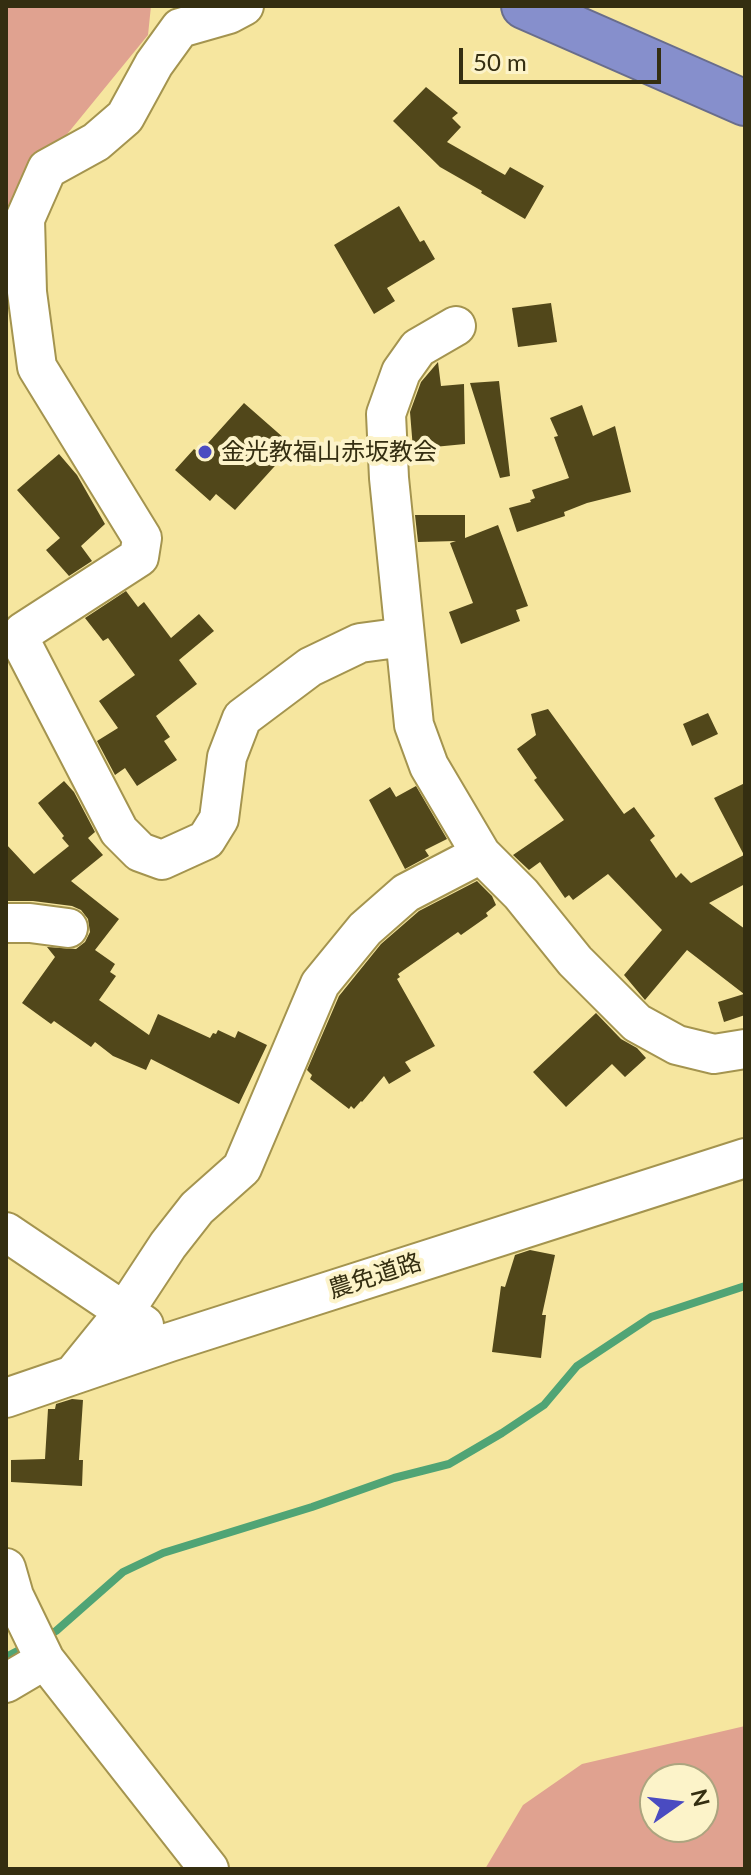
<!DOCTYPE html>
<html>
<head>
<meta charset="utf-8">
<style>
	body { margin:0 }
	#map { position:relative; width:751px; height:1875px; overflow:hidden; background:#f6e69f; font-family:Lato,sans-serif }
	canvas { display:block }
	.frame { position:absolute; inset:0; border:8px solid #342e11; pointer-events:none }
	.north { position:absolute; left:639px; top:1763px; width:80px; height:80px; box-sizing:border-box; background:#fcf3c9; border:2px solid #aca47f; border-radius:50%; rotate:76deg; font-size:22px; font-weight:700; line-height:32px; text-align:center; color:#342e11 }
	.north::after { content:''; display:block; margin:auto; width:28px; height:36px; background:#4a4bc1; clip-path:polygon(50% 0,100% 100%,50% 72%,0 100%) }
	.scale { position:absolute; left:459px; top:48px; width:202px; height:36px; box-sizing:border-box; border:4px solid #342e11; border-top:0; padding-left:10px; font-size:24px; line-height:28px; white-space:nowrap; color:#342e11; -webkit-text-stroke:6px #fcf3c9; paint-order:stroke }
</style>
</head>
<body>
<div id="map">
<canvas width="751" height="1875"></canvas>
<div class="frame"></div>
<div class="north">N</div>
<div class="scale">50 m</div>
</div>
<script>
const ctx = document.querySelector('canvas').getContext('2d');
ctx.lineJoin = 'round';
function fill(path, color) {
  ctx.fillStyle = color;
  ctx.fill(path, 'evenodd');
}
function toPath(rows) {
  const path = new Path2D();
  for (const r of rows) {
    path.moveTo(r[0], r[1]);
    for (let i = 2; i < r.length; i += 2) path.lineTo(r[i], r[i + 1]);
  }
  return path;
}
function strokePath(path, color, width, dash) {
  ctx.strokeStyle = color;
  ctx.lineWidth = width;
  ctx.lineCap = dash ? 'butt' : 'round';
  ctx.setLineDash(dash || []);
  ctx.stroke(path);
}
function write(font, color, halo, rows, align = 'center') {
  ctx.font = font + ' Lato,"Noto Sans JP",sans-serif';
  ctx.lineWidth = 8;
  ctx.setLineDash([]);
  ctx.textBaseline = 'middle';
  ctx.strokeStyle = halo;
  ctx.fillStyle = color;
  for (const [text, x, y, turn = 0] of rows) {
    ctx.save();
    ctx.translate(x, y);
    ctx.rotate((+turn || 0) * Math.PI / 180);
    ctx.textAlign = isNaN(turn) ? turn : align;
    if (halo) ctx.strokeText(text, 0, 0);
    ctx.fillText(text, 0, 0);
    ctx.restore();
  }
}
const green = toPath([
	[6,6,151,6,148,35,6,209],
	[745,1726,745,1869,485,1869,523,1805,582,1764],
	[655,1779,703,1779,703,1827,655,1827]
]);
const stream = toPath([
	[46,1636,56,1631,123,1572,163,1553,312,1507,394,1478,449,1464,502,1433,544,1405,577,1366,651,1317,745,1286],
	[6,1657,27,1646]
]);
const building = toPath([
	[426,87,458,113,452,118,461,127,447,142,505,175,510,167,544,186,525,219,481,193,482,191,440,167,393,121],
	[399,206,420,242,424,240,435,259,387,288,395,301,374,314,334,245],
	[551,303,557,342,518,347,512,308],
	[438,362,441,386,464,384,465,444,413,449,410,412,421,382],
	[499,381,510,476,500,478,470,383],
	[244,403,293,446,235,510,216,494,210,501,175,470,194,449,199,453],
	[582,405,593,436,615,426,631,492,587,503,564,512,565,516,517,532,509,508,531,502,530,500,535,498,532,490,569,478,554,437,558,436,550,418],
	[59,454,77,475,105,524,81,546,92,561,69,576,46,550,60,538,17,490],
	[415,515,465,515,465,538,498,525,528,606,516,610,520,621,461,644,449,612,473,603,450,543,456,541,418,542],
	[126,591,138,607,144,602,171,638,199,614,214,631,179,660,197,684,156,716,170,737,164,741,177,760,137,786,125,768,115,775,97,741,118,728,99,701,135,675,108,638,103,641,85,618],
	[548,709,624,814,634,807,655,836,650,840,676,878,681,873,691,883,744,855,714,798,745,783,745,884,709,903,745,929,745,1015,724,1022,718,1002,744,994,687,950,645,1000,624,975,662,930,608,874,573,900,569,895,565,898,540,862,529,870,513,855,564,820,534,780,537,778,517,749,536,735,531,714],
	[708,713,718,734,692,746,683,724],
	[64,781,74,792,95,832,88,838,103,855,71,881,119,919,95,950,115,964,110,972,116,976,99,1000,149,1035,158,1014,210,1038,213,1033,216,1034,218,1030,235,1038,238,1031,267,1045,239,1104,151,1059,146,1070,113,1056,95,1042,91,1047,54,1021,51,1024,22,1003,55,957,47,947,76,949,85,942,90,932,88,919,81,910,72,906,33,901,6,901,6,844,34,874,69,846,62,838,64,836,38,803],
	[416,786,447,839,425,850,429,856,405,869,369,800,390,787,396,797],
	[477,881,492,896,496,905,486,913,488,916,461,935,458,932,398,974,400,977,397,979,435,1046,405,1062,411,1071,389,1084,384,1076,362,1102,361,1101,354,1109,351,1106,349,1109,310,1079,312,1075,307,1070,339,996,381,944,419,911],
	[596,1013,621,1039,637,1048,646,1058,625,1077,612,1064,566,1107,533,1072],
	[530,1250,555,1255,542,1315,546,1315,541,1358,492,1352,501,1286,505,1287,515,1255],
	[72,1399,83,1400,79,1460,83,1460,82,1486,11,1482,11,1460,45,1459,48,1409,55,1409,56,1404]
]);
const minor = toPath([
	[244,6,229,14,180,28,154,64,125,117,96,142,47,169,25,219,27,292,37,367,142,538,139,557,23,632,21,642,119,831,140,852,162,860,206,840,219,819,227,757,242,718,310,667,360,643,405,637],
	[456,326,418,348,401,372,386,414,389,478,414,725,429,766,481,854,521,894,575,961,637,1023,677,1045,714,1054,745,1049],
	[6,923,30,923,68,928],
	[6,1232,144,1325],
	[73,1375,124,1312,168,1245,197,1208,242,1168,320,984,365,929,406,893,481,854],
	[6,1398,170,1342,745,1158],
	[6,1568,14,1596,45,1660,209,1869],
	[6,1683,45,1660]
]);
const highway = toPath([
	[524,6,745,103]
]);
const markers = [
	[205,452,8,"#4a4bc1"]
];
const poiNames = [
	["金光教福山赤坂教会",221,452]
];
const streetNames = [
	["農免道路",375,1276,-18]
];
fill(green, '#e0a290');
strokePath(stream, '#50a475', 8);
fill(building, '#51471a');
strokePath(minor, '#a4944f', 42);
strokePath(highway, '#696d8b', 48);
strokePath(minor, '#fff', 38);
strokePath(highway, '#868fcc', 44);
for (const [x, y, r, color] of markers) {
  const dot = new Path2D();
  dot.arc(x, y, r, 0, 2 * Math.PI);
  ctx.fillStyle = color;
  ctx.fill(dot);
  strokePath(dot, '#fcf3c9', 3);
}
write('24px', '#342e11', '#fcf3c9', poiNames, 'left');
write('24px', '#342e11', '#fcf3c9', streetNames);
</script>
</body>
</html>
